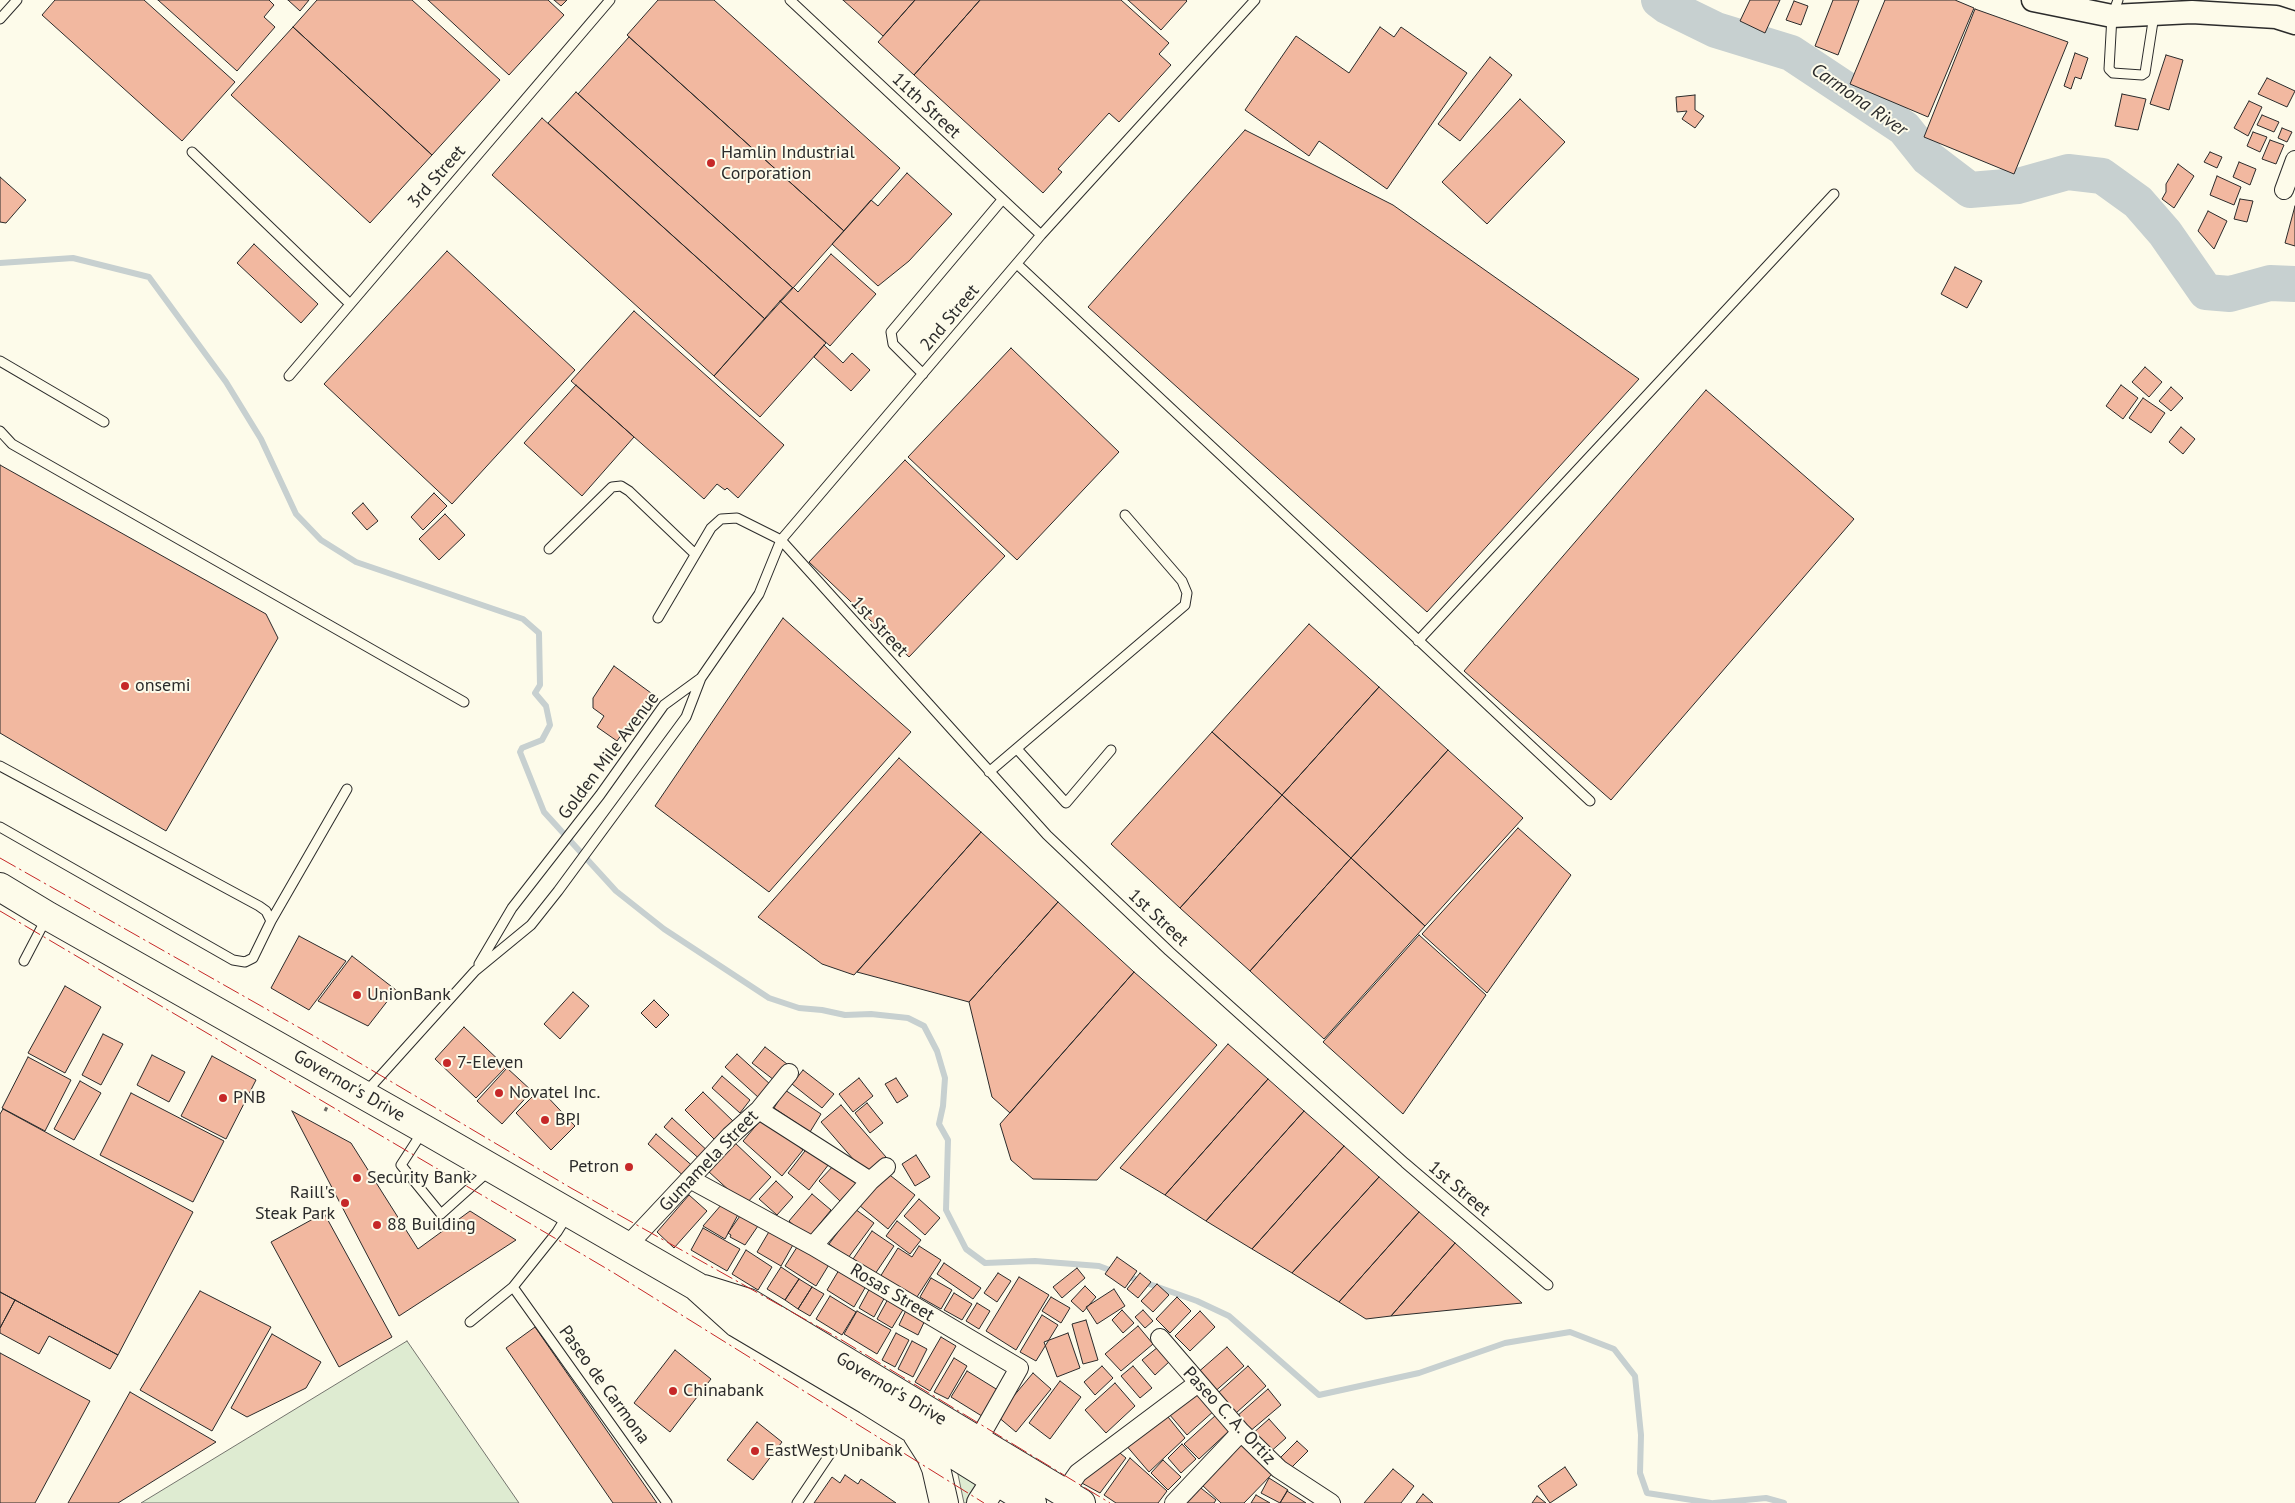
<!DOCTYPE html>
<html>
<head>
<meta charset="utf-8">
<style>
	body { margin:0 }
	canvas { display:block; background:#fdfbea }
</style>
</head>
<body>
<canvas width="2295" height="1503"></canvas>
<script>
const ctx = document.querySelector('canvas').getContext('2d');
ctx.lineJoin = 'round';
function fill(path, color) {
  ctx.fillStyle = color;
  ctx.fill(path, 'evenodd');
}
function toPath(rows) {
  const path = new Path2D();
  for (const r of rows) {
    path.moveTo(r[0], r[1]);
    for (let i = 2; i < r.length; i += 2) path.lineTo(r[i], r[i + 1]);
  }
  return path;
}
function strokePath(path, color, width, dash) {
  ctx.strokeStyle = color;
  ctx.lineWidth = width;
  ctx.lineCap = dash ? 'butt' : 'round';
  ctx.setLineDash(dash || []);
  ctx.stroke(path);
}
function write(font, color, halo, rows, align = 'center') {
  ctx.font = font + ' "PT Sans",sans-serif';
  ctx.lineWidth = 4;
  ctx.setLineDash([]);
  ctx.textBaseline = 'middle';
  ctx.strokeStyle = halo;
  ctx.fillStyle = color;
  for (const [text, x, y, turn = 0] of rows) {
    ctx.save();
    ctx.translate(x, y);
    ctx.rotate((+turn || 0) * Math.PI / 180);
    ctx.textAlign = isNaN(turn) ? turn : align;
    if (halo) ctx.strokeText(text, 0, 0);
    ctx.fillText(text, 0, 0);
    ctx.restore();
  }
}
const green = toPath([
	[407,1341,519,1503,141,1503,407,1341],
	[956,1465,985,1483,973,1503,964,1503,956,1465]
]);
const stream = toPath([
	[0,263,73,258,149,277,226,382,261,439,296,514,321,540,356,562,523,619,539,633,540,685,535,693,546,706,550,725,542,740,522,748,520,752,544,812,616,891,664,929,769,998,799,1008,822,1010,845,1015,871,1014,908,1018,924,1026,937,1051,945,1078,943,1106,939,1124,948,1140,946,1210,966,1249,985,1263,1035,1261,1099,1266,1115,1272],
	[1124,1275,1197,1301,1229,1316,1319,1395,1419,1373,1505,1343,1570,1332,1614,1349,1635,1376,1641,1435,1640,1473,1647,1493,1711,1503],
	[1714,1503,1766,1498,1784,1503]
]);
const river = toPath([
	[1659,0,1667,6,1716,30,1791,53,1904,128,1928,158,1970,190,2018,186,2068,172,2102,176,2138,202,2165,233,2206,292,2230,294,2270,283,2295,284]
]);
const building = toPath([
	[55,0,144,0,235,82,182,141,42,15,55,0],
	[158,0,269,0,274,5,264,17,275,27,237,71,158,0],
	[288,0,309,0,300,11,288,0],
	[317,0,412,0,500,80,432,155,293,27,317,0],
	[428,0,548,0,564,15,509,75,428,0],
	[554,0,567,0,561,6,554,0],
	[658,0,714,0,900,168,844,231,627,35,658,0],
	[843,0,915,0,883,36,843,0],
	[915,0,980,0,914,75,878,42,915,0],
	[980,0,1121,0,1169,43,1159,54,1171,65,1119,122,1109,113,1058,169,1062,172,1043,193,914,75,980,0],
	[1128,0,1186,0,1187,1,1161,30,1128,0],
	[1750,0,1780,0,1765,33,1740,21,1750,0],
	[1833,0,1859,0,1838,55,1815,46,1833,0],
	[1885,0,1955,0,1974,8,1928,117,1850,84,1885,0],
	[1794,1,1808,6,1801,25,1786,20,1794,1],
	[1975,9,2068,42,2014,174,1924,137,1975,9],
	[293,27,432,155,370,223,231,95,293,27],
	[1380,27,1394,37,1401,27,1467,73,1387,189,1319,141,1309,156,1245,110,1296,36,1349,73,1380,27],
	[629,37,844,231,793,288,578,94,629,37],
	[2075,53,2088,58,2081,79,2075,77,2071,89,2064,86,2075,53],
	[2166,55,2183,60,2169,110,2150,104,2166,55],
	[1490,57,1512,75,1460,141,1438,124,1490,57],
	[2267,78,2295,91,2287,107,2258,94,2267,78],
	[576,92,793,288,765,319,548,123,576,92],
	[2122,94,2146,99,2138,130,2115,126,2122,94],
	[1695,95,1695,110,1704,116,1695,128,1682,119,1687,111,1677,112,1676,97,1695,95],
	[1520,99,1565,142,1487,224,1442,182,1520,99],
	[2249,101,2262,107,2248,136,2234,128,2249,101],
	[2262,115,2279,122,2274,132,2257,125,2262,115],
	[542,118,765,319,714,376,492,175,542,118],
	[2282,128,2292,132,2287,142,2278,138,2282,128],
	[1245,130,1393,205,1639,379,1427,612,1088,307,1245,130],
	[2253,132,2267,137,2260,152,2247,146,2253,132],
	[2270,140,2284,145,2276,164,2262,159,2270,140],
	[2210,152,2222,157,2217,168,2204,162,2210,152],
	[2239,162,2256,169,2250,185,2233,177,2239,162],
	[2178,164,2194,176,2174,208,2162,199,2166,192,2166,184,2178,164],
	[907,173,952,214,909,261,878,286,832,244,871,200,878,206,907,173],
	[2217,176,2241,187,2234,205,2210,195,2217,176],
	[0,177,26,200,6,223,0,222,0,177],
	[2240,199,2253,201,2247,222,2234,219,2240,199],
	[2295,206,2295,246,2285,243,2295,206],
	[2208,211,2227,221,2214,249,2198,231,2208,211],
	[254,244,318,304,301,323,237,263,254,244],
	[447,251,575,370,452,504,324,384,447,251],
	[831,254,876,294,830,346,780,301,793,287,798,292,831,254],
	[1955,267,1982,281,1967,308,1941,294,1955,267],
	[780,301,826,343,760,417,714,376,780,301],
	[634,311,784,445,738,498,727,488,725,490,717,484,704,499,571,381,634,311],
	[824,345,843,363,852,353,870,370,851,391,814,357,824,345],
	[1011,348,1119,452,1017,560,908,457,1011,348],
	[2145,367,2162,382,2149,397,2132,382,2145,367],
	[576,385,634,437,582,496,524,443,576,385],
	[2121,385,2138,398,2123,419,2106,406,2121,385],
	[2171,387,2183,398,2171,411,2159,401,2171,387],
	[1706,390,1854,519,1611,800,1464,671,1706,390],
	[2143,398,2165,413,2151,433,2129,418,2143,398],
	[2181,427,2195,439,2183,454,2169,442,2181,427],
	[905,460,1005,556,909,657,809,562,905,460],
	[0,465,266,614,278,638,166,831,0,733,0,465],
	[434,493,447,506,423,530,411,517,434,493],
	[363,503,378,521,367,530,352,513,363,503],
	[445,514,465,535,439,560,419,539,445,514],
	[783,618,911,732,769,892,655,806,783,618],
	[1309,624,1379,687,1282,795,1212,732,1309,624],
	[614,666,651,693,617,741,597,727,604,716,593,708,593,698,614,666],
	[1379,687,1448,750,1351,858,1282,795,1379,687],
	[1212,732,1282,795,1180,908,1111,844,1212,732],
	[1448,750,1523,818,1425,926,1351,858,1448,750],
	[899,758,981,832,854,975,822,964,758,917,899,758],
	[1282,795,1351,858,1250,971,1180,908,1282,795],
	[1518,828,1571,875,1487,993,1422,934,1518,828],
	[981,832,1058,902,969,1002,857,972,981,832],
	[1351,858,1425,926,1324,1039,1250,971,1351,858],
	[1058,902,1134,972,1010,1113,992,1097,969,1002,1058,902],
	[1419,935,1486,995,1403,1114,1323,1042,1419,935],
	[299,936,346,961,309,1010,271,988,299,936],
	[352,956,396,990,368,1026,318,1001,352,956],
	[1134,972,1217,1045,1097,1180,1033,1179,1011,1160,1000,1124,1134,972],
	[65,986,101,1007,65,1073,28,1053,65,986],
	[573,992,589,1006,560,1039,544,1024,573,992],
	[654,1000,669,1015,656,1028,641,1013,654,1000],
	[464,1027,506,1067,476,1098,435,1059,464,1027],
	[103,1034,123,1044,101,1085,82,1075,103,1034],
	[1228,1044,1268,1079,1165,1195,1120,1168,1228,1044],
	[765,1047,787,1064,774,1080,752,1063,765,1047],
	[737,1054,771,1085,759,1098,725,1067,737,1054],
	[152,1055,185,1072,169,1102,137,1085,152,1055],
	[212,1056,256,1080,226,1139,181,1116,212,1056],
	[28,1057,71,1080,45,1131,2,1108,28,1057],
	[507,1068,532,1091,502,1124,477,1101,507,1068],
	[803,1070,834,1094,822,1108,792,1084,803,1070],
	[722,1076,750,1100,740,1113,712,1088,722,1076],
	[859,1078,873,1096,853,1112,839,1094,859,1078],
	[896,1078,908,1096,897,1103,885,1084,896,1078],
	[1268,1079,1304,1111,1206,1221,1165,1195,1268,1079],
	[80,1081,101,1093,74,1140,54,1129,80,1081],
	[540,1089,575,1126,551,1150,516,1113,540,1089],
	[785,1090,821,1114,810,1132,774,1108,785,1090],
	[703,1092,735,1123,717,1142,685,1110,703,1092],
	[131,1093,224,1141,193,1202,100,1155,131,1093],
	[867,1103,883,1123,870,1133,855,1113,867,1103],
	[841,1105,886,1157,866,1174,821,1122,841,1105],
	[3,1109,193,1212,118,1355,0,1292,0,1114,3,1109],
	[292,1111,351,1143,418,1249,470,1211,516,1240,399,1316,292,1111],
	[1304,1111,1344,1146,1252,1249,1206,1221,1304,1111],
	[764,1116,803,1150,782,1176,743,1141,764,1116],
	[672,1118,711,1154,704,1163,664,1127,672,1118],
	[656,1134,696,1169,687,1179,648,1144,656,1134],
	[734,1142,771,1177,745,1205,708,1171,734,1142],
	[1344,1146,1379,1177,1292,1273,1252,1249,1344,1146],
	[808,1147,829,1164,809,1190,788,1173,808,1147],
	[916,1155,930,1177,915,1186,902,1164,916,1155],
	[836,1163,857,1183,840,1201,819,1181,836,1163],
	[886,1172,915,1195,888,1229,859,1205,886,1172],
	[1379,1177,1419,1212,1339,1302,1292,1273,1379,1177],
	[776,1181,793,1197,777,1215,759,1199,776,1181],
	[812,1194,831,1210,808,1238,789,1221,812,1194],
	[689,1195,707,1211,674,1248,657,1232,689,1195],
	[919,1199,940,1218,925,1235,904,1216,919,1199],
	[722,1204,740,1211,725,1239,703,1226,722,1204],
	[855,1209,874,1223,848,1258,829,1244,855,1209],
	[1419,1212,1455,1243,1391,1316,1366,1319,1339,1302,1419,1212],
	[324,1213,392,1337,339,1367,271,1242,324,1213],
	[742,1213,760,1223,745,1245,730,1237,731,1235,728,1233,742,1213],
	[897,1221,921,1240,910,1254,886,1236,897,1221],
	[703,1228,740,1249,727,1271,691,1250,703,1228],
	[770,1230,794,1243,781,1266,757,1252,770,1230],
	[872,1231,894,1246,875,1274,853,1259,872,1231],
	[1455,1243,1522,1303,1391,1316,1455,1243],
	[799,1244,830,1263,816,1286,785,1266,799,1244],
	[919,1246,941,1260,915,1300,880,1277,898,1248,912,1257,919,1246],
	[746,1250,772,1267,758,1290,732,1274,746,1250],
	[1117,1257,1137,1271,1125,1288,1105,1274,1117,1257],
	[944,1263,981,1288,973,1299,937,1274,944,1263],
	[842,1265,869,1281,854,1307,827,1290,842,1265],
	[781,1267,799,1279,785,1300,767,1289,781,1267],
	[1077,1268,1085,1278,1062,1298,1053,1287,1077,1268],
	[998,1273,1011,1281,997,1302,984,1293,998,1273],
	[1140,1273,1151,1282,1138,1298,1127,1289,1140,1273],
	[1019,1277,1049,1295,1016,1350,986,1331,1019,1277],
	[931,1278,952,1290,941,1309,920,1297,931,1278],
	[799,1279,812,1287,798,1309,785,1300,799,1279],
	[1157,1284,1169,1295,1153,1312,1141,1301,1157,1284],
	[871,1286,886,1295,874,1317,859,1308,871,1286],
	[1085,1286,1096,1297,1083,1312,1071,1301,1085,1286],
	[812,1287,824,1294,810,1316,798,1309,812,1287],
	[1114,1289,1125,1306,1097,1324,1086,1307,1114,1289],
	[200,1291,271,1327,212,1431,140,1390,200,1291],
	[0,1292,15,1300,0,1328,0,1292],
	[954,1293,972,1304,962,1320,944,1310,954,1293],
	[830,1296,856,1312,842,1335,816,1319,830,1296],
	[1051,1297,1070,1308,1061,1323,1042,1311,1051,1297],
	[1177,1297,1191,1311,1170,1333,1156,1319,1177,1297],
	[888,1299,904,1308,892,1328,877,1319,888,1299],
	[15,1300,118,1355,110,1369,49,1336,39,1354,0,1333,0,1328,15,1300],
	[977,1303,990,1311,979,1329,966,1321,977,1303],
	[908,1306,927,1316,918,1335,899,1325,908,1306],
	[1122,1310,1134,1323,1123,1333,1112,1320,1122,1310],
	[1143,1310,1153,1321,1145,1328,1135,1317,1143,1310],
	[857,1311,891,1330,877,1354,844,1334,857,1311],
	[1200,1311,1215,1327,1190,1351,1175,1336,1200,1311],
	[1042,1315,1058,1325,1036,1361,1020,1352,1042,1315],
	[1086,1320,1098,1360,1083,1364,1072,1324,1086,1320],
	[1138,1326,1153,1344,1121,1371,1105,1354,1138,1326],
	[535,1327,657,1503,613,1503,506,1348,535,1327],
	[896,1333,909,1340,895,1367,882,1360,896,1333],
	[1068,1333,1080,1368,1057,1377,1044,1342,1068,1333],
	[272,1334,321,1362,306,1388,247,1417,231,1408,272,1334],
	[941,1337,956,1346,930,1391,915,1382,941,1337],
	[912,1341,927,1349,913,1377,898,1369,912,1341],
	[1158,1347,1170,1361,1155,1375,1142,1360,1158,1347],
	[1227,1347,1244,1366,1212,1394,1196,1374,1227,1347],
	[675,1350,711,1379,670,1432,634,1403,675,1350],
	[0,1353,90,1401,35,1503,0,1503,0,1353],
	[954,1358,967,1366,948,1399,934,1392,954,1358],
	[1102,1366,1113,1378,1095,1395,1084,1382,1102,1366],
	[1133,1366,1152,1388,1140,1398,1121,1376,1133,1366],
	[1248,1366,1266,1386,1236,1413,1218,1393,1248,1366],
	[967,1371,1001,1392,985,1418,951,1397,967,1371],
	[1033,1373,1051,1389,1016,1432,997,1416,1033,1373],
	[1060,1381,1081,1397,1050,1439,1029,1423,1060,1381],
	[1115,1383,1135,1406,1106,1433,1085,1410,1115,1383],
	[1197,1389,1215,1410,1187,1435,1169,1414,1197,1389],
	[1268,1389,1281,1405,1249,1432,1236,1417,1268,1389],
	[130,1392,216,1442,118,1503,68,1503,130,1392],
	[1164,1412,1185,1438,1149,1472,1125,1444,1164,1412],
	[1216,1415,1230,1430,1199,1459,1184,1444,1216,1415],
	[1269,1419,1286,1438,1268,1454,1251,1435,1269,1419],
	[757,1422,782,1442,753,1480,727,1460,757,1422],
	[1243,1441,1275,1471,1244,1503,1221,1503,1201,1484,1243,1441],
	[1297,1441,1308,1451,1288,1471,1277,1461,1297,1441],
	[1182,1444,1196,1459,1181,1473,1168,1458,1182,1444],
	[1115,1449,1126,1458,1100,1493,1080,1482,1115,1449],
	[1130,1458,1167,1491,1158,1503,1116,1503,1104,1495,1130,1458],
	[1163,1460,1181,1477,1168,1490,1151,1473,1163,1460],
	[1565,1467,1577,1485,1550,1503,1538,1486,1565,1467],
	[1393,1469,1414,1486,1401,1503,1364,1503,1393,1469],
	[845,1475,858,1484,861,1479,896,1503,814,1503,832,1477,840,1483,845,1475],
	[1269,1478,1288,1490,1280,1503,1261,1493,1269,1478],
	[1197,1485,1216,1500,1214,1503,1183,1503,1197,1485],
	[1287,1491,1306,1503,1280,1503,1287,1491],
	[1423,1494,1433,1503,1416,1503,1423,1494],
	[1256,1495,1270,1503,1251,1503,1256,1495],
	[1537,1496,1546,1503,1532,1503,1537,1496]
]);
const path = toPath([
	[325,1111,327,1107]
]);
const service = toPath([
	[790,0,1041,235],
	[2118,0,2112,16,2109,69,2113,73,2142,75,2145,73,2154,15],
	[0,19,17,0],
	[192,152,350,304],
	[1017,264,1590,801],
	[0,361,104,422],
	[923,374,893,344,891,332,1002,200],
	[289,376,610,0],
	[0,431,12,444,464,702],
	[549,549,612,487,621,486,629,491,695,554],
	[658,618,711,528,721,519,737,518,781,540,1047,835,1169,951,1405,1163,1548,1285],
	[1418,641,1834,194],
	[1017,749,1066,803,1111,750],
	[0,766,259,906,266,911,271,921,253,958,245,962,233,960,0,827],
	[989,772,1185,605,1187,593,1182,581,1125,515],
	[271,921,347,789],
	[24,961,47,917],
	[479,964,512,908,600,795,664,705,701,678],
	[366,1092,475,971,531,925,558,891,686,717,701,678,759,594,781,540,1041,235,1255,0],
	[423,1131,401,1165,441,1214,490,1170],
	[513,1287,667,1503],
	[470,1322,513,1287,557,1232,567,1216],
	[797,1503,832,1451]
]);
const minor = toPath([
	[2284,190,2295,160],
	[759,1110,870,1181],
	[690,1179,813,1246,1019,1368,977,1442],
	[627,1246,730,1136,759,1110,789,1073],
	[813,1246,870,1181,886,1167],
	[1160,1338,1241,1432,1279,1469,1331,1503],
	[1064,1493,1078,1473,1198,1383],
	[1174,1503,1241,1432]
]);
const tertiary = toPath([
	[2033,0,2112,16,2192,12,2276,17,2295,23]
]);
const trunk = toPath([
	[0,887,48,916,424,1129,696,1286,737,1323,867,1400,1032,1503],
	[704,1289,749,1303,1081,1503],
	[917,1434,931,1456,936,1468,944,1503],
	[981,1503,1005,1466]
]);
const power = toPath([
	[0,858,314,1036,571,1188,840,1339,1110,1503],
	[0,911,614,1273,984,1503]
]);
const markers = [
	[711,163,5,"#c62828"],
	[125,686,5,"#c62828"],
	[357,995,5,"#c62828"],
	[447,1063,5,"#c62828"],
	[499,1093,5,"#c62828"],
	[223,1098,5,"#c62828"],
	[545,1120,5,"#c62828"],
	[629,1167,5,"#c62828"],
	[357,1178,5,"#c62828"],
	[345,1203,5,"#c62828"],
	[377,1225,5,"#c62828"],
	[673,1391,5,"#c62828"],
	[755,1451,5,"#c62828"]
];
const streetNames = [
	["11th Street",926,106,43],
	["3rd Street",437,177,-49],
	["2nd Street",950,318,-50],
	["1st Street",879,627,47],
	["Golden Mile Avenue",609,756,-53],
	["1st Street",1158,918,43],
	["Governor's Drive",349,1086,30],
	["Gumamela Street",709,1161,-46],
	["1st Street",1459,1189,40],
	["Rosas Street",892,1293,31],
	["Paseo de Carmona",604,1385,54],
	["Governor's Drive",891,1389,31],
	["Paseo C. A. Ortiz",1229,1416,47]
];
const poiNames = [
	["Hamlin Industrial",721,153],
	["Corporation",721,174],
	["onsemi",135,686],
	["UnionBank",367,995],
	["7-Eleven",457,1063],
	["Novatel Inc.",509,1093],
	["PNB",233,1098],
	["BPI",555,1120],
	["Petron",619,1167,"right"],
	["Security Bank",367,1178],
	["Raill's",335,1193,"right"],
	["Steak Park",335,1214,"right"],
	["88 Building",387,1225],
	["Chinabank",683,1391],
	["EastWest Unibank",765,1451]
];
const waterNames = [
	["Carmona River",1859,100,35]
];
fill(green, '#deebd1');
strokePath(green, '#74746e', 1);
strokePath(stream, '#c7d0d0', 6);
strokePath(river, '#c7d0d0', 36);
fill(building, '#f2b8a0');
strokePath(building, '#2b2b2b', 1);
strokePath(service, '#2b2b2b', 11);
strokePath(minor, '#2b2b2b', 20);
strokePath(tertiary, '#2b2b2b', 25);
strokePath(trunk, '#2b2b2b', 30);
strokePath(path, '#6a6964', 3, [4, 2.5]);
strokePath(service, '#fdfbea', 9);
strokePath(minor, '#fdfbea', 18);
strokePath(tertiary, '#fdfbea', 22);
strokePath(trunk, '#fdfbea', 28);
strokePath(power, '#c62828', 1, [18, 4, 2.5, 4]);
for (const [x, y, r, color] of markers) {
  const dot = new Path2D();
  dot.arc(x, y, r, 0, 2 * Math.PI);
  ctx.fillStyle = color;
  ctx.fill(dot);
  strokePath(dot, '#fdfbea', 2);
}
write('18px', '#2b2b2b', '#fdfbea', streetNames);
write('18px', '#2b2b2b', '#fdfbea', poiNames, 'left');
write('italic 19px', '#2b2b2b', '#fdfbea', waterNames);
</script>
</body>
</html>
